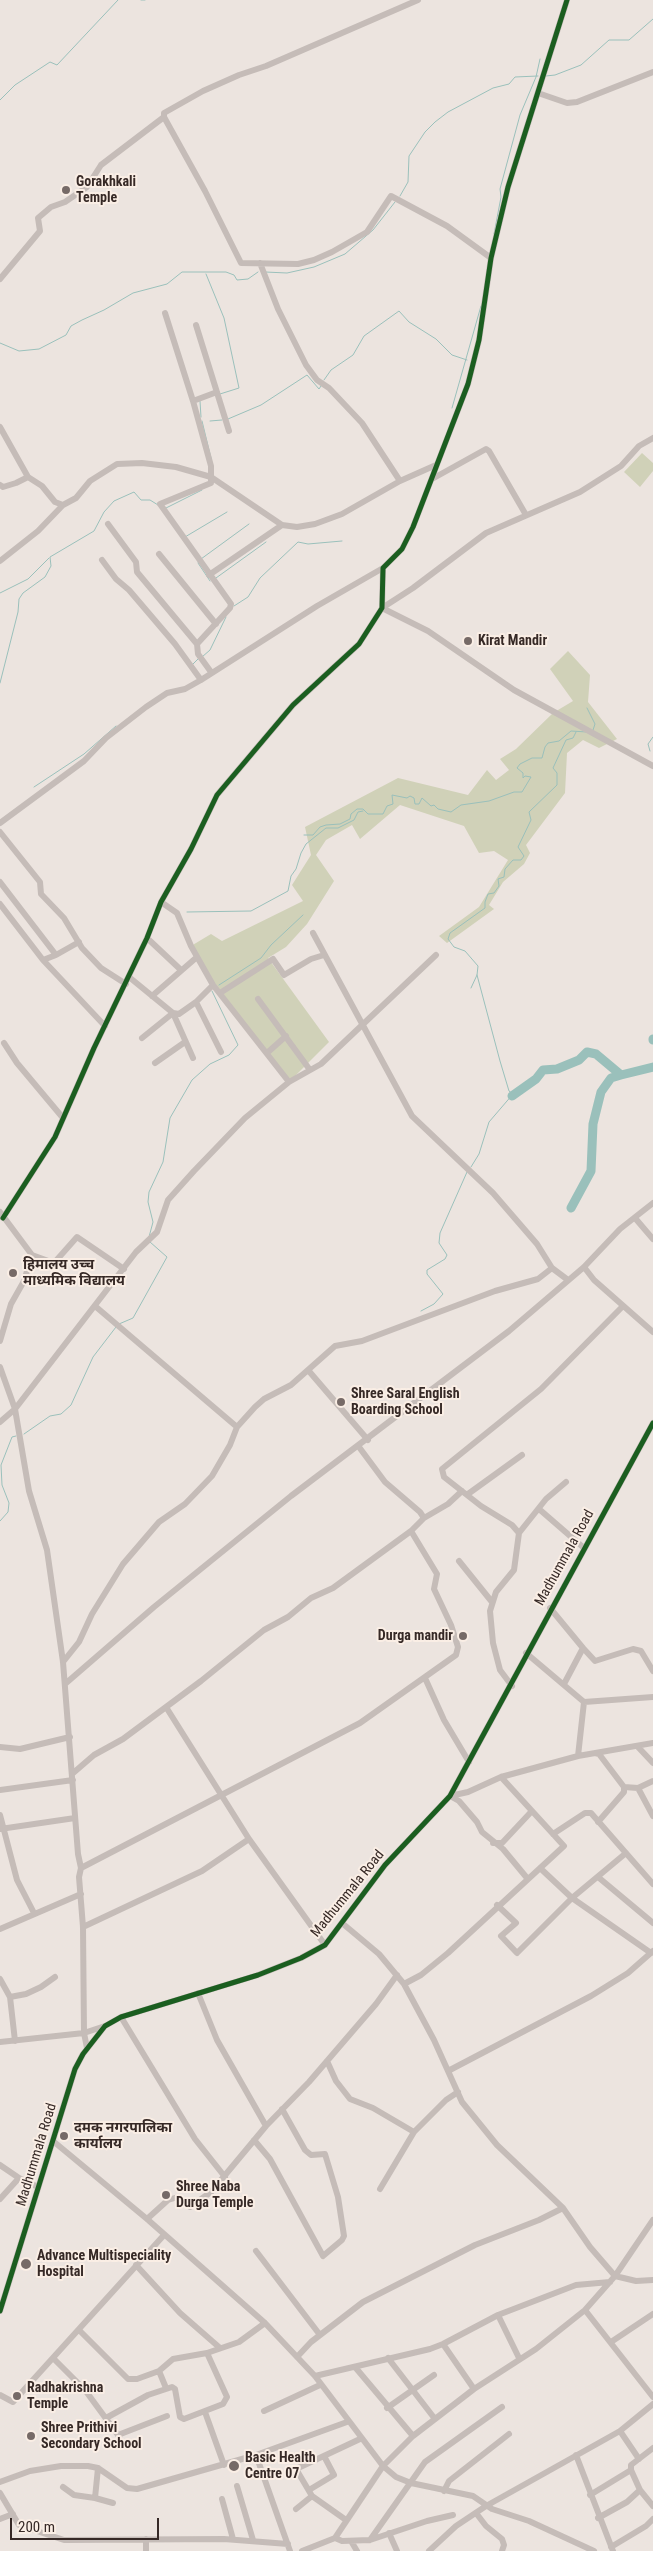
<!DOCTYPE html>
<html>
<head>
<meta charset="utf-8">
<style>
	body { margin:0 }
	#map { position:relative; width:653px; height:2551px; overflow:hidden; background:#ece4df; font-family:"Roboto Condensed",sans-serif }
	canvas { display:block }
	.scale { position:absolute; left:10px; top:2518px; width:149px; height:22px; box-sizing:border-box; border:2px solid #362926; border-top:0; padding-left:6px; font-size:15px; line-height:18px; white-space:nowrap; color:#362926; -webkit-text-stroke:4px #faeee5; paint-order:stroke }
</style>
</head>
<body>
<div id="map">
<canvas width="653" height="2551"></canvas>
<div class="scale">200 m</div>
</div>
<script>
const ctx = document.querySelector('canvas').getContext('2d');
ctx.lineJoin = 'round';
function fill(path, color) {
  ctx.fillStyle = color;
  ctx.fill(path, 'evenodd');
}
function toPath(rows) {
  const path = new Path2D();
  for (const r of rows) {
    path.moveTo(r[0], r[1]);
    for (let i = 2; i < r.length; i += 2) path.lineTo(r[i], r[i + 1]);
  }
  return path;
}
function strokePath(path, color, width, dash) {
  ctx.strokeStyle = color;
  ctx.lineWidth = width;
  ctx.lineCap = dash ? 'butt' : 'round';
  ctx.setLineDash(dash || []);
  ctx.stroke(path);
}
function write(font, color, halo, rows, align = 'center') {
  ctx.font = font + ' "Roboto Condensed","Noto Sans Devanagari",sans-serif';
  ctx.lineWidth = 4;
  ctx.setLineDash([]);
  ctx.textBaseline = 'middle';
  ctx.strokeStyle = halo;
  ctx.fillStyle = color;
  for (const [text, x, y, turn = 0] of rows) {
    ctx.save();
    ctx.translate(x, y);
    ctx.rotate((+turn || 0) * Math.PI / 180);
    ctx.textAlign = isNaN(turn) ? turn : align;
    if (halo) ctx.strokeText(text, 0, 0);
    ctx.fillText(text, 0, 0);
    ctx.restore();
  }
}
const green = toPath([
	[642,453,653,463,653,471,640,487,624,472],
	[568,651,590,675,588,702,617,739,599,748,583,740,567,753,565,793,526,845,530,853,524,864,503,882,489,905,494,909,447,943,439,936,479,907,508,860,494,851,479,853,464,826,400,805,360,839,352,825,326,840,316,855,334,881,307,924,286,947,268,958,329,1042,289,1082,213,985,191,946,211,934,222,941,303,901,292,885,311,855,305,827,398,778,468,795,487,770,496,780,509,770,500,759,516,749,553,713,573,701,550,669]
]);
const stream = toPath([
	[141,0,145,0],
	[546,76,555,75,581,65,609,40,629,40,653,19],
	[0,100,15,85,50,62,57,65,118,0],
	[400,196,408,182,409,156,425,132,435,122,448,112,493,88,509,84,515,77,538,76],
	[494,234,501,197,500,189,520,115,536,77,540,59],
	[265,272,287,273,314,267,345,254,373,230,395,202],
	[206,274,224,318,239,388,220,394],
	[0,343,19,351,39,349,66,335,71,326,82,320,104,310,133,293,167,284,182,272,226,272,234,275,237,280,248,279,258,272],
	[324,380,331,370,353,355,364,336,399,311,409,322,436,339,452,355,467,360],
	[200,401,201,417],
	[452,408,481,306],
	[228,419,261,405,307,375,319,389,321,386],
	[202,421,211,458],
	[210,421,222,420],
	[166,508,202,490],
	[185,537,227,512],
	[201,559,249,524],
	[198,563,210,581],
	[216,578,266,542],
	[0,593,28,579,49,558],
	[234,606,248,597,260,578,298,542,308,544,342,541],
	[202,657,210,650,226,617],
	[193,664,198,659],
	[0,683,18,612,19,599,23,593,45,577,51,566,50,557,94,531,104,512,114,501,134,492,141,500,150,500,158,505],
	[587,708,595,724,593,730],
	[650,751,648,744,653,737],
	[34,787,84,754,116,726],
	[304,835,313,835,320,827,326,825,340,824,350,819,351,814,357,809,363,809,368,814,383,814,387,806,393,804,392,795,407,798,410,796,414,798,415,804,419,804,422,798,431,806,434,805,438,809,451,812,461,805,489,801,514,792,522,792,531,777,525,776,523,778,523,773,517,768,520,764,532,758,542,758,545,747,548,743,559,741,571,731,587,732],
	[187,912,251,911,288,891,291,876,296,869,301,853,306,844,326,828,338,828,354,820,358,812,363,811],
	[219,985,261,958,271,945,303,915],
	[471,988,477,975,478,966,465,951,454,947,448,939,450,933,485,908,485,902,488,894,494,893,499,886,498,879,504,877,505,869,513,860,521,860,524,856,518,847,531,820,529,812,557,785,557,773,553,768,566,740,573,738,576,732],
	[471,1167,479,1154,489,1122,513,1094,509,1091,500,1061,477,975],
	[149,1237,153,1222,148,1202,149,1192,163,1162,170,1118,192,1080,210,1064,229,1055,238,1045,212,991],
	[421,1311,434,1304,443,1294,427,1274,427,1270,445,1259,447,1255,439,1243,440,1233,467,1172],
	[119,1324,133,1318,167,1257,150,1242],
	[24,1434,50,1416,61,1414,71,1405,93,1357,116,1327],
	[0,1521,8,1512,9,1503,2,1485,1,1465,12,1437,16,1436]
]);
const river = toPath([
	[653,1039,653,1040],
	[512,1096,536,1079,543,1070,557,1069,579,1060,587,1052,596,1054,621,1075,653,1067],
	[571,1208,591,1171,593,1124,601,1092,611,1078,621,1075]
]);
const minor = toPath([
	[538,93,567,103,577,102,653,72],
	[164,117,205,191,241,263,298,264,314,260,332,252,367,232,391,196,447,226,491,258],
	[260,263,278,309,306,365,317,380,329,388,362,423,400,481],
	[0,279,40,231,38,218,51,207,65,202,87,187,101,165,164,117,164,113,203,91,239,75,266,66,418,0],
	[165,313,193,401,211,466,211,483,160,504,231,604,230,608,197,644],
	[196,325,229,431],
	[193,401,217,392],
	[0,427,28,477],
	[432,479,486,449,489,451,526,515],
	[0,485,3,487,16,483,28,477,42,486,55,502,63,505,76,498,90,481,117,464,142,463,176,467,211,477,282,525,297,527,315,524,342,514,400,481,436,465],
	[108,524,136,562,137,572,197,644,198,654,211,672],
	[159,554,216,624],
	[102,560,116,579,129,590,175,644,201,680],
	[0,561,38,531,63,505],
	[209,575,282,525],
	[382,608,413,588,486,533,580,492,621,466,639,446,653,438],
	[382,608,428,631,514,690,653,766],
	[0,823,84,761,106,738,146,707,167,693,185,689,201,680,317,606,383,568],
	[0,832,40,882,41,894,64,918,82,948,101,968,126,984],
	[0,882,56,955,79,942],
	[161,902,177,913,191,946,213,985,289,1082],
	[0,904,43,960,56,955],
	[313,933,412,1116,493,1193,537,1244,552,1268,568,1280],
	[147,938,181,970],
	[43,960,105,1026],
	[129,977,173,1013,179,1014,196,1002],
	[213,985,196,1002,221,1052],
	[220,993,273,959,284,975,311,959,324,955],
	[152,996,197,957],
	[258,999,310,1070],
	[142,1038,173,1013,193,1058],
	[4,1043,17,1063,63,1118],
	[267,1053,286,1036],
	[155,1063,185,1042],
	[0,1212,32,1255,24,1281,11,1304,0,1341],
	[3,1218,55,1137,94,1048,147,938,161,902,191,849,217,795,293,705,359,644,382,608,383,568,402,549,413,527,468,384,479,340,491,258,508,187,567,0],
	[635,1218,653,1239],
	[32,1255,54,1263,77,1237,124,1269],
	[584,1267,594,1280,653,1332],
	[0,1367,15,1409,29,1491,47,1550,63,1662,78,1854,81,1868,79,1877,83,1927,84,2033,87,2048],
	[308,1370,368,1440],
	[0,1422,15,1409,136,1252,157,1232,168,1200,194,1171,245,1118,289,1082,321,1064,436,955],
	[237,1427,255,1407,264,1399,291,1385,335,1346,362,1341,495,1291,538,1279,552,1268],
	[359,1447,385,1482,420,1512,424,1518],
	[468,1494,522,1455],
	[539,1509,584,1548],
	[519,1533,546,1499,566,1482],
	[459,1561,492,1602],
	[550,1608,583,1648,564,1684],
	[583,1648,595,1661,633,1649,641,1651,653,1671],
	[526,1653,584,1702,653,1697],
	[63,1662,79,1642,92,1614,123,1564,159,1522,185,1504,212,1476,230,1445,237,1427,95,1306],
	[425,1678,444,1720,469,1762],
	[65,1684,154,1607,291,1496,509,1331,584,1267,620,1229,653,1203],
	[512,1686,500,1670,493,1643,490,1611,496,1592,514,1570,519,1533,512,1525,481,1506,444,1477,442,1469,541,1389,623,1306],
	[166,1707,249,1839,325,1945],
	[0,1747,20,1749,70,1737],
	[638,1747,653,1763],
	[595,1753,599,1754,624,1787],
	[578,1756,584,1702],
	[72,1774,94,1755,123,1739,201,1681,264,1630,288,1617,311,1598,333,1588,411,1531],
	[638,1788,653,1816],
	[0,1790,73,1780],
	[0,1815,17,1880,34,1913],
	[598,1822,624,1792,624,1787,638,1788,653,1781],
	[0,1829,75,1818],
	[553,1834,585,1813,591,1813,653,1884],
	[493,1843,502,1843,531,1812],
	[81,1868,360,1723,456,1655,458,1647,451,1625,434,1589,437,1574,411,1531,424,1518,448,1504,462,1491],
	[540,1868,572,1898,651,1953],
	[598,1877,653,1923],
	[527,1878,503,1849,482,1832,477,1822,459,1801,450,1796,468,1792,501,1777,578,1756,653,1743],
	[497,1905,516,1923,501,1936,517,1953,572,1898,626,1853],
	[342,1923,379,1954,404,1984,434,2040,462,2102,497,2145,563,2208,590,2247,615,2276,636,2281,653,2280],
	[83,1927,202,1871,249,1839],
	[0,1929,81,1894],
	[0,1979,10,1997,15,2041],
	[404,1984,421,1975,448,1953,564,1846,501,1777],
	[198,1993,217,2040,266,2126],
	[10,1997,26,1994,41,1987,55,1977],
	[121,2017,195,2139,225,2177],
	[0,2042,84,2033,105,2026],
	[327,2061,336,2081,350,2099,373,2108,414,2132],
	[448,2071,591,1996,628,1973,653,1951],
	[254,2140,270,2159,323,2256,342,2240,344,2236,338,2197,325,2154,311,2155,305,2150,282,2109],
	[53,2141,147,2219,265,2323,315,2376,383,2466,335,2538,302,2551],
	[0,2165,19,2178,38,2187],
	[380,2189,414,2132,446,2100,458,2092],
	[0,2199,19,2178],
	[147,2219,168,2200,178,2197,190,2207,211,2192,266,2126,309,2082,376,2004,397,1975],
	[256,2251,320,2335],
	[136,2265,180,2313,220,2348],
	[585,2310,653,2397],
	[0,2311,75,2069,83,2054,105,2026,121,2017,258,1975,301,1958,325,1945,385,1865,450,1796,653,1423],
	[498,2315,519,2358],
	[79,2330,128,2379,137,2379,159,2371,173,2359,207,2353,239,2342,265,2323],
	[611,2342,653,2314],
	[443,2344,474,2389],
	[297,2357,311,2342,363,2302,475,2245,539,2220,563,2208],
	[388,2358,435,2419],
	[54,2359,85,2390,118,2435,167,2416],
	[355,2367,413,2436],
	[159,2371,166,2388],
	[315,2376,430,2349,443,2344,498,2315,576,2285,610,2282],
	[0,2395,13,2402,164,2235],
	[387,2408,434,2375],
	[264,2411,320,2385],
	[205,2412,224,2465],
	[106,2418,148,2395,172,2387,175,2389,180,2417,184,2419,223,2404,227,2397,207,2353],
	[620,2431,639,2459],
	[256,2455,290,2551],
	[576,2455,613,2551],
	[0,2482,30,2471,61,2466,88,2466,98,2468,127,2488,137,2489,256,2455,347,2422],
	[237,2486,253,2540],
	[63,2487,74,2495,95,2498,98,2468],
	[309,2490,334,2475,324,2456],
	[640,2490,653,2506],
	[444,2491,449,2481,509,2434],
	[0,2493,19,2525,64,2540,224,2539,288,2544],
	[590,2495,631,2470],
	[95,2498,113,2503],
	[222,2499,233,2539],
	[296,2509,312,2496],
	[476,2513,486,2526,502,2539,504,2545,502,2551],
	[598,2518,627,2502,640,2490,631,2470,631,2465,653,2448],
	[0,2519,13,2514],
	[346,2520,312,2496,296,2469,360,2439],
	[389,2533,397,2551],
	[335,2538,342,2541,370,2540,427,2521,453,2515],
	[146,2539,146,2551],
	[370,2540,425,2462,502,2407],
	[351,2541,357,2551],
	[611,2547,646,2526,653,2519],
	[429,2551,456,2526,486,2506,620,2431,653,2404],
	[594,2551,529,2521,492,2509,473,2496,411,2483,396,2477,383,2466,413,2436,474,2389,536,2349,585,2310,615,2276,653,2220]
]);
const cycleway = toPath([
	[3,1218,55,1137,94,1048,147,938,161,902,191,849,217,795,293,705,359,644,382,608,383,568,402,549,413,527,468,384,479,340,491,258,508,187,567,0],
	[0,2311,75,2069,83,2054,105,2026,121,2017,258,1975,301,1958,325,1945,385,1865,450,1796,653,1423]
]);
const markers = [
	[66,190,5,"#766a67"],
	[468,641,5,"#766a67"],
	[13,1273,5,"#766a67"],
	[341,1402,5,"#766a67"],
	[463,1636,5,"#766a67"],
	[64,2136,5,"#766a67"],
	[166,2195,5,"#766a67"],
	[26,2264,6,"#766a67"],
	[17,2396,5,"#766a67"],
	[31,2436,5,"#766a67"],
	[234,2466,6,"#766a67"]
];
const poiNames = [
	["Gorakhkali",76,182],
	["Temple",76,198],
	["Kirat Mandir",478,641],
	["हिमालय उच्च",23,1265],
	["माध्यमिक विद्यालय",23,1281],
	["Shree Saral English",351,1394],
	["Boarding School",351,1410],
	["Durga mandir",453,1636,"right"],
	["दमक नगरपालिका",74,2128],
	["कार्यालय",74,2144],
	["Shree Naba",176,2187],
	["Durga Temple",176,2203],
	["Advance Multispeciality",37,2256],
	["Hospital",37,2272],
	["Radhakrishna",27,2388],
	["Temple",27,2404],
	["Shree Prithivi",41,2428],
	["Secondary School",41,2444],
	["Basic Health",245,2458],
	["Centre 07",245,2474]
];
const streetNames = [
	["Madhummala Road",565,1558,-61],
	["Madhummala Road",348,1894,-51],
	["Madhummala Road",37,2155,-73]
];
fill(green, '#d0d1b8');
strokePath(stream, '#9ac0bb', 1);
strokePath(river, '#9ac0bb', 9);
strokePath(minor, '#c5bcb8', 6);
strokePath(cycleway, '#1b5e20', 5);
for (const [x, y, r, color] of markers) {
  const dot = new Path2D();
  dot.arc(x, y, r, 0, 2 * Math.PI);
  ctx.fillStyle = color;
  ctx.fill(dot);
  strokePath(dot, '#faeee5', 2);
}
write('bold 14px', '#362926', '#faeee5', poiNames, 'left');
write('14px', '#362926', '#faeee5', streetNames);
</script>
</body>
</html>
